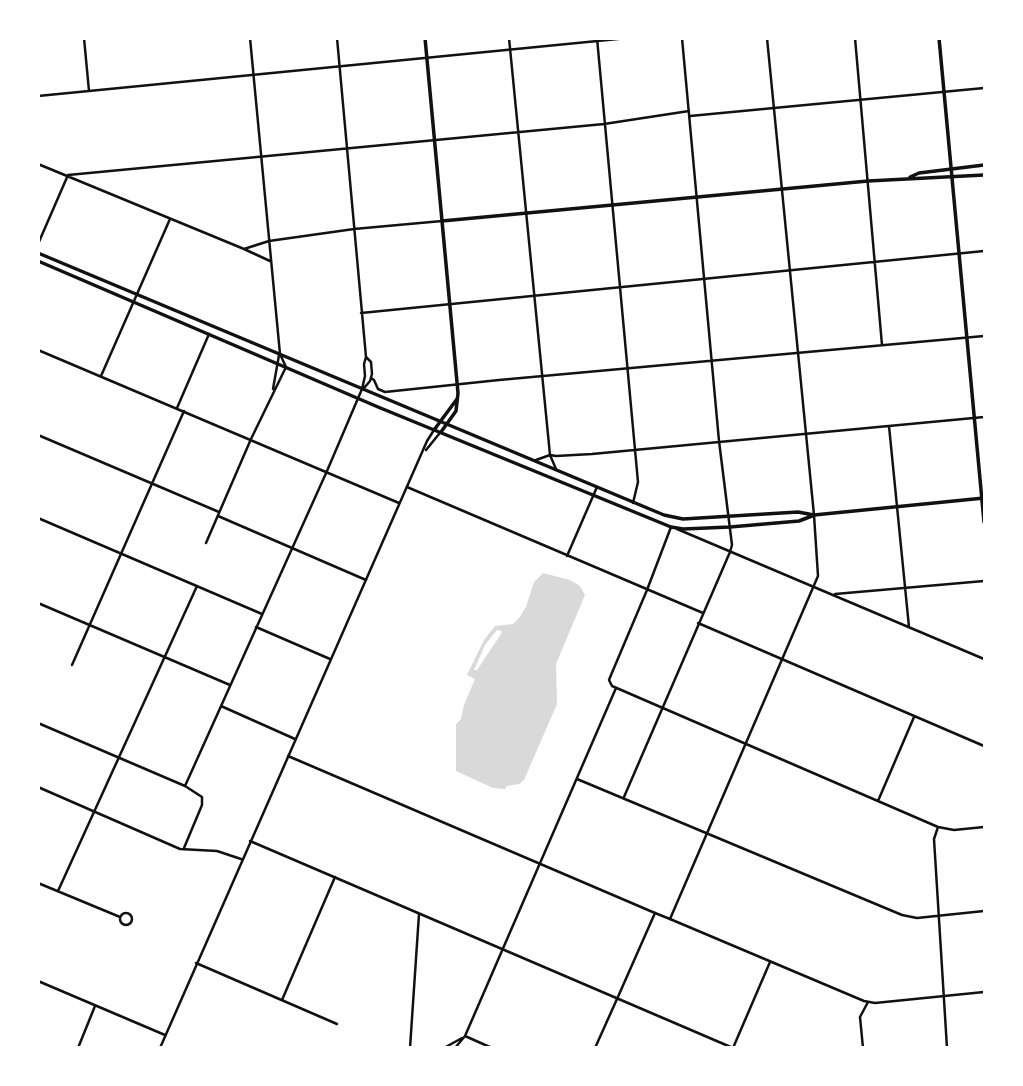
<!DOCTYPE html>
<html>
<head>
<meta charset="utf-8">
<style>
	body { margin:0 }
	#map { position:relative; width:1023px; height:1086px; overflow:hidden; background:#fff; font-family:Helvetica,sans-serif }
	canvas { display:block }
	.frame { position:absolute; inset:0; border:40px solid #fff; pointer-events:none }
</style>
</head>
<body>
<div id="map">
<canvas width="1023" height="1086"></canvas>
<div class="frame"></div>
</div>
<script>
const ctx = document.querySelector('canvas').getContext('2d');
ctx.lineJoin = 'round';
function fill(path, color) {
  ctx.fillStyle = color;
  ctx.fill(path, 'evenodd');
}
function toPath(rows) {
  const path = new Path2D();
  for (const r of rows) {
    if (r.length === 3) {
      path.moveTo(r[0] + r[2], r[1]);
      path.arc(r[0], r[1], r[2], 0, 2 * Math.PI);
      continue;
    }
    path.moveTo(r[0], r[1]);
    for (let i = 2; i < r.length; i += 2) path.lineTo(r[i], r[i + 1]);
  }
  return path;
}
function strokePath(path, color, width, dash) {
  ctx.strokeStyle = color;
  ctx.lineWidth = width;
  ctx.lineCap = dash ? 'butt' : 'round';
  ctx.setLineDash(dash || []);
  ctx.stroke(path);
}
const water = toPath([
	[543,573,570,580,580,586,585,595,556,664,557,704,524,780,519,784,507,786,505,789,493,788,456,771,456,724,461,719,464,705,475,679,467,675,484,640,495,626,513,624,519,618,526,607,534,582],
	[497,630,502,631,501,634,477,670,474,670,485,645]
]);
const minor = toPath([
	[84,38,89,91],
	[509,38,550,455,556,469],
	[597,38,638,482,633,503],
	[855,38,882,345],
	[38,96,628,38],
	[690,116,984,88],
	[38,164,244,249,269,241,354,229,442,221],
	[38,244,68,175,604,124,689,111],
	[244,249,270,261],
	[361,313,984,251],
	[38,350,399,503],
	[101,376,170,219],
	[371,378,374,380,378,389,385,392,499,380,984,336],
	[364,388,370,381,372,374,371,362,366,357],
	[273,389,279,355],
	[177,408,209,334],
	[889,426,909,627],
	[38,435,219,512],
	[536,460,550,455,556,456,592,454,984,417],
	[407,487,703,613],
	[218,516,366,580],
	[38,518,262,614],
	[671,527,647,590,611,675,609,680,612,686,938,827,954,830,984,827],
	[677,529,984,659],
	[206,543,251,439,286,367,280,354,250,38],
	[567,556,597,487],
	[835,594,984,581],
	[38,603,230,685],
	[698,623,984,746],
	[256,627,330,659],
	[72,665,184,411],
	[221,706,295,739],
	[38,723,185,786,202,797,202,805,184,848],
	[288,756,655,913],
	[577,779,902,915,917,918,984,911],
	[185,786,327,471,362,389,365,376,364,364,366,357,337,38],
	[624,797,730,552,732,545,719,441,682,38],
	[878,801,914,717],
	[938,827,934,839,947,1048],
	[38,883,120,917],
	[58,891,197,586],
	[126,919,6],
	[670,919,864,1001,875,1003,984,992],
	[196,963,337,1024],
	[38,981,165,1035],
	[282,1000,335,877],
	[465,1036,492,1048],
	[78,1048,95,1006],
	[410,1048,419,914],
	[444,1048,462,1038],
	[455,1048,465,1036,616,688],
	[595,1048,617,999],
	[733,1048,770,962],
	[863,1048,860,1017,868,1002]
]);
const tertiary = toPath([
	[426,450,439,434],
	[38,787,180,849,217,851,241,859],
	[250,841,733,1048],
	[617,999,655,913,670,919,818,576,814,515,767,38],
	[160,1048,427,441,434,430]
]);
const secondary = toPath([
	[425,38,458,393,456,411,441,432],
	[910,177,919,173,984,165],
	[442,221,868,181,984,175],
	[434,430,457,399]
]);
const primary = toPath([
	[38,253,664,515,683,519,798,512,814,515,984,498],
	[38,261,378,407,671,527,683,529,730,527,799,521,812,516]
]);
const trunk = toPath([
	[939,38,984,522]
]);
fill(water, '#d9d9d9');
strokePath(minor, '#111', 2.5);
strokePath(tertiary, '#111', 2.5);
strokePath(secondary, '#111', 3.5);
strokePath(primary, '#111', 3.5);
strokePath(trunk, '#111', 3.5);
</script>
</body>
</html>
